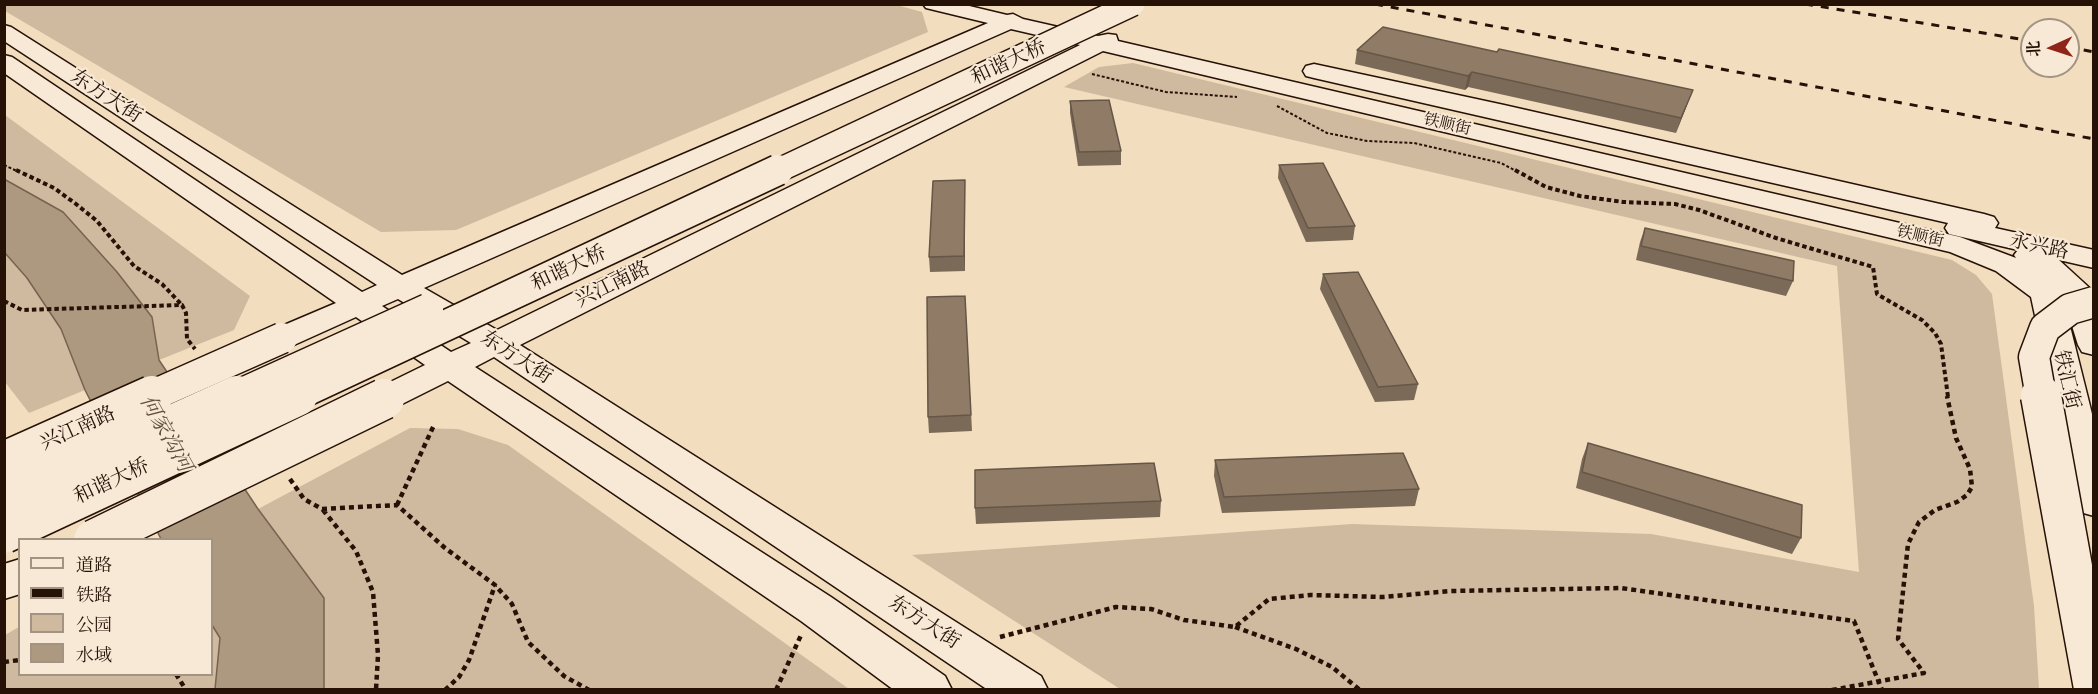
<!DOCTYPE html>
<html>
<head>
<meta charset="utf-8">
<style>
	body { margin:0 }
	#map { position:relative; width:2098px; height:694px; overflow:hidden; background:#f2ddbe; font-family:"IM FELL French Canon","Noto Serif SC",serif }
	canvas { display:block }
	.frame { position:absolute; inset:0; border:6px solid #261107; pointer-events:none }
	.legend { position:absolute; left:18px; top:538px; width:195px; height:138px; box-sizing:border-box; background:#f7e9d5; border:2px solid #a39383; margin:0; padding:8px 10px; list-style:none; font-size:18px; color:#261107 }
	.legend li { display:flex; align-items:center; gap:12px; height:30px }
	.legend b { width:30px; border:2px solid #a39383 }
	.north { position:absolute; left:2020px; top:18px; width:60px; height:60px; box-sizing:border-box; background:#f7e9d5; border:2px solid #a39383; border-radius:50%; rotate:267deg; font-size:16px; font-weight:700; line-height:24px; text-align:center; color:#261107 }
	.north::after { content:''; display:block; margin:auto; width:21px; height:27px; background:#8f2418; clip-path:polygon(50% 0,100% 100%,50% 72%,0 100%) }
</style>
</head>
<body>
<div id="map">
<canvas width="2098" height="694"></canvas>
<div class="frame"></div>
<ul class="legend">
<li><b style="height:8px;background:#f7e9d5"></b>道路</li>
<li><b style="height:8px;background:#261107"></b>铁路</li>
<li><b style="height:16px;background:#cfba9f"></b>公园</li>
<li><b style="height:16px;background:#ad9880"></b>水域</li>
</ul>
<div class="north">北</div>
</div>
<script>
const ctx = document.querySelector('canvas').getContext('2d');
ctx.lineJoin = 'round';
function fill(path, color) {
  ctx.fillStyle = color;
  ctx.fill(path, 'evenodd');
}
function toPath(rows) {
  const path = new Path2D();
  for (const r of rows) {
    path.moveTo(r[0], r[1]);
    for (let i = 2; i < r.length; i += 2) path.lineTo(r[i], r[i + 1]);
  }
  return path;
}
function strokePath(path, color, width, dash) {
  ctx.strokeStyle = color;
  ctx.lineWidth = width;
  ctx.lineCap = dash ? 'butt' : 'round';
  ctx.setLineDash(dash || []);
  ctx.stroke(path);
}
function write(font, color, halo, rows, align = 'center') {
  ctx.font = font + ' "IM FELL French Canon","Noto Serif SC",serif';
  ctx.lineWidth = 4.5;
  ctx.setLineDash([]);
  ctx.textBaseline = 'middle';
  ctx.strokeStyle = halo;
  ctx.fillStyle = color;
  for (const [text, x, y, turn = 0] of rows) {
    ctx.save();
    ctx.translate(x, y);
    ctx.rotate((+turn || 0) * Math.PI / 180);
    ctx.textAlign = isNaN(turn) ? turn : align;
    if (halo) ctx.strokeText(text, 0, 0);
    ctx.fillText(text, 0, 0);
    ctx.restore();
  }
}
const green = toPath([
	[5,4,893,4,922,12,928,32,456,230,381,232,5,11],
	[1133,63,1952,260,1976,275,1992,294,2034,606,2039,689,1120,689,912,555,1352,524,1651,534,1859,572,1837,266,1064,87,1099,67],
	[5,115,250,296,234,330,159,360,152,317,117,272,63,212,5,179],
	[4,253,27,278,61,329,85,390,29,413,5,382],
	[410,428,458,429,508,445,849,689,324,689,324,598,258,509],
	[212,625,220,638,215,689,5,690,5,635,19,627,20,674,212,674]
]);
const water = toPath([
	[4,179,63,212,117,272,152,317,159,360,258,509,324,598,324,689,215,689,220,638,212,625,212,540,161,539,85,390,61,329,27,278,5,253,4,179]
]);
const pathFar2 = toPath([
	[1092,74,1166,92,1237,97],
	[1277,106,1327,133,1367,141,1414,143,1501,163,1518,172],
	[4,165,19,172]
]);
const pathFar1 = toPath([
	[16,170,54,188,76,204,97,221,134,266,162,284,182,305],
	[1515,170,1546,187,1580,196,1623,202,1675,204,1699,210,1776,238,1873,267,1877,294,1922,320,1935,333,1941,344,1948,397],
	[4,301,22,310,182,305,186,313,187,339,195,349]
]);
const path = toPath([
	[290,479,304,499,322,509,397,505,445,548,495,585,512,604,528,642,564,676,589,690],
	[397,505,434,425],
	[323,510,356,551,373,592,378,655,376,690],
	[1235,627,1296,649,1332,667,1360,690],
	[1000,637,1116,607,1151,609,1184,620,1235,627,1269,599,1311,595,1383,597,1450,591,1621,588,1854,621,1882,690],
	[4,662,20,660],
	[176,674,186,690],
	[445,690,459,677,469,660,495,585],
	[776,690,802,633],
	[1832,690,1924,673,1898,639,1908,544,1919,522,1935,510,1957,502,1967,495,1972,487,1970,469,1956,438,1947,396]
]);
const secondary = toPath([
	[923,4,961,4,1007,15,1013,14,1023,19,1098,36,1108,34,1116,35,1118,41,1960,237,2016,258,2014,255,2018,250,1949,234,1945,228,1948,223,1314,78,1306,76,1303,71,1306,66,1314,64,1504,105,1984,214,1994,217,1998,223,1995,228,2094,250,2094,268,2059,260,2094,292,2094,355,2082,352,2078,345,2062,294,2094,422,2094,516,2080,512,2075,502,2031,297,1996,271,1950,252,1103,51,520,345,1041,676,1048,690,988,690,494,357,475,367,831,597,945,676,952,690,894,690,801,621,448,381,396,407,384,410,372,407,367,399,372,391,425,365,356,317,294,345,282,348,270,345,266,338,270,331,336,303,4,73,4,55,12,57,362,292,377,285,4,41,4,25,11,27,402,275,988,23,926,8,923,4],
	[1011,29,1080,45,497,330,424,288,1011,29],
	[398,299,471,343,451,352,382,306,398,299],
	[20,559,20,594,4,599,4,564,20,559]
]);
const rail = toPath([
	[1375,4,2094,139],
	[1805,4,2032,41],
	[2068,47,2094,52]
]);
const secondaryBridgeFar2 = toPath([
	[775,172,1133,4]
]);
const secondaryBridgeFar1 = toPath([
	[149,397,282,338],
	[234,397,428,309],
	[293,397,778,170],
	[2041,397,2034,357,2045,328,2070,309,2094,302]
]);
const secondaryBridge = toPath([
	[2041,396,2094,688],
	[4,462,152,396],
	[4,502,237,396],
	[4,533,297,396],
	[94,540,384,399]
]);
const wall = toPath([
	[1357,50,1687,105,1676,133,1468,87,1465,90,1355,64],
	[1070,101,1121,151,1121,165,1078,166,1070,113],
	[1279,165,1355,226,1353,240,1306,242,1278,178],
	[965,180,965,271,930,272,929,257],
	[1645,228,1793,281,1786,296,1636,260,1640,242],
	[1323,274,1418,384,1414,400,1375,402,1320,289],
	[965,296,972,431,929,433,928,417],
	[1588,443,1801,538,1792,554,1576,488,1582,459],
	[1215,460,1419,489,1415,506,1222,513,1214,476],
	[1161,501,1160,517,976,524,975,508]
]);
const shadedWall = toPath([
	[1472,72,1468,87,1465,90,1468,76],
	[1693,90,1687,105,1676,133,1681,118],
	[965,180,965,271,964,256]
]);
const building = toPath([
	[1383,27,1497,52,1499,49,1693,90,1681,118,1472,72,1468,76,1357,50,1383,27],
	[1109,100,1121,151,1079,152,1070,101,1109,100],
	[1323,163,1355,226,1308,228,1279,165,1323,163],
	[965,180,964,256,929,257,933,181,965,180],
	[1645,228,1794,261,1793,281,1641,246,1645,228],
	[1358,272,1418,384,1378,387,1323,274,1358,272],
	[965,296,971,415,928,417,927,297,965,296],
	[1588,443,1802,505,1801,538,1582,472,1588,443],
	[1403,453,1419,489,1224,497,1215,460,1403,453],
	[1154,463,1161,501,975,508,975,470,1154,463]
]);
const farStreetnames = [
	["铁顺街",1447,125,13],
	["铁顺街",1920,237,13]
];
const streetNames = [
	["和谐大桥",1009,63,-25],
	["东方大街",106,97,33],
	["永兴路",2039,247,12],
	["和谐大桥",569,269,-25],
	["兴江南路",613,285,-26],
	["东方大街",516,358,33],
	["铁汇街",2066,380,77],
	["兴江南路",78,429,-24],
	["和谐大桥",112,482,-25],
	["东方大街",924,623,33]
];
const waterNames = [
	["何家沟河",165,434,61]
];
fill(green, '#cfba9f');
fill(water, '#ad9880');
strokePath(water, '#776250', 1.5);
strokePath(secondary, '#261107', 3);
strokePath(pathFar2, '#261107', 2, [3, 2]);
strokePath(pathFar1, '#261107', 4, [4.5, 3]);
strokePath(path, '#261107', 4.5, [5, 4]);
fill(secondary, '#f7e9d5');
strokePath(rail, '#261107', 3, [8, 8]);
strokePath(secondaryBridgeFar2, '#261107', 26, []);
strokePath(secondaryBridgeFar1, '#261107', 33, []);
strokePath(secondaryBridge, '#261107', 43, []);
strokePath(secondaryBridgeFar2, '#f7e9d5', 23);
strokePath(secondaryBridgeFar1, '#f7e9d5', 30);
strokePath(secondaryBridge, '#f7e9d5', 40);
fill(wall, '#7c6a58');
fill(shadedWall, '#655647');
fill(building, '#907b66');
strokePath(building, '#655647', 1.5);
write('16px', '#261107', '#f7e9d5', farStreetnames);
write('20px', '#261107', '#f7e9d5', streetNames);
write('italic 21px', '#634e3d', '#f7e9d5', waterNames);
</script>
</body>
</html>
